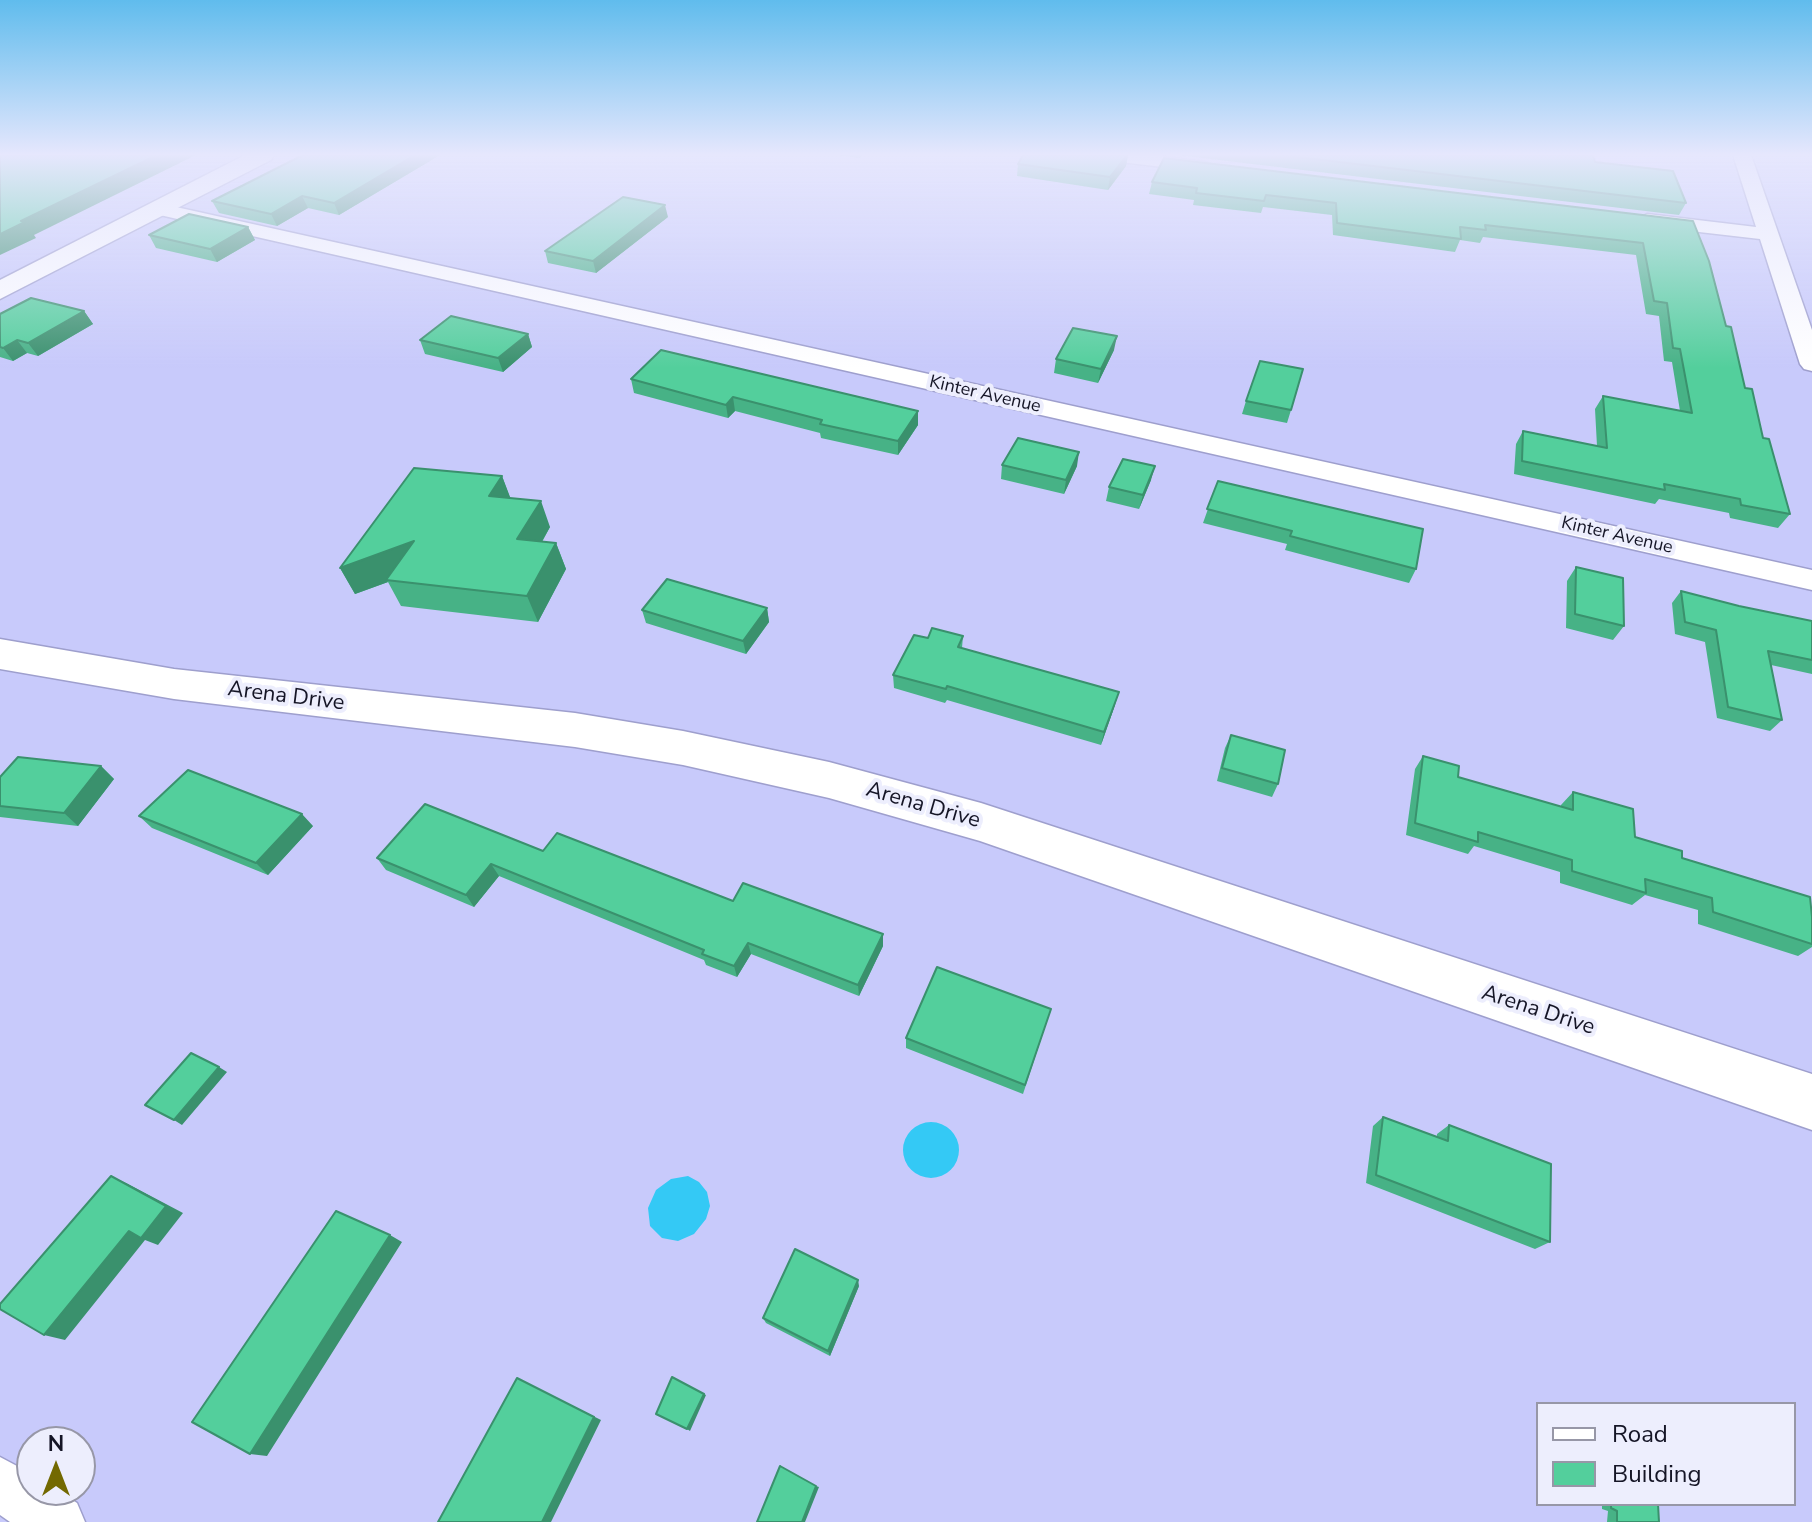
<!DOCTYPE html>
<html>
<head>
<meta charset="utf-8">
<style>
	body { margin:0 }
	#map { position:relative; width:1812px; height:1522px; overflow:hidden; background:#c8cafb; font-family:"Nunito Sans",sans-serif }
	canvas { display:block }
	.legend { position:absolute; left:1536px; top:1402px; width:260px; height:104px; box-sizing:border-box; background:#edeefd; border:2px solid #9797a7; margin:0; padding:10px 14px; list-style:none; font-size:24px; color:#151526 }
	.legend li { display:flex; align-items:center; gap:16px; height:40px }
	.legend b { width:40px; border:2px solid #9797a7 }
	.north { position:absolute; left:16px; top:1426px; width:80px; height:80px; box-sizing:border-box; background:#edeefd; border:2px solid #9797a7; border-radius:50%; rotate:0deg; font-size:22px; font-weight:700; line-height:32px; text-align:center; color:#151526 }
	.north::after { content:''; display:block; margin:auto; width:28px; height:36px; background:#736901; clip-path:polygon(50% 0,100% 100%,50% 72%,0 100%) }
</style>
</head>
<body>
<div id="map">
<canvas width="1812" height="1522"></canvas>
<ul class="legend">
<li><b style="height:10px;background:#fff"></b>Road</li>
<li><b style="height:22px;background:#53cf9c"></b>Building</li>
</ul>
<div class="north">N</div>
</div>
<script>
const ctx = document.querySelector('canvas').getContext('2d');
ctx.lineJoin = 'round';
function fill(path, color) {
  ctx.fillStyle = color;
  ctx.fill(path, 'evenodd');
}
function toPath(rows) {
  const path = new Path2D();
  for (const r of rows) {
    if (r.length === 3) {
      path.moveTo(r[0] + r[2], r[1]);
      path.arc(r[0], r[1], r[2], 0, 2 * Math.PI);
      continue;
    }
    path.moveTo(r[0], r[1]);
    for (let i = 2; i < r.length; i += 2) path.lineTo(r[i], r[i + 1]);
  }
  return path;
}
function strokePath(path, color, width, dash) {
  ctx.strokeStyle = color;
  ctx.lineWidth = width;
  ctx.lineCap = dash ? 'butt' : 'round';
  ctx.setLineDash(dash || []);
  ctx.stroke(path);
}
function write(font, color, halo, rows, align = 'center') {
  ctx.font = font + ' "Nunito Sans",sans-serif';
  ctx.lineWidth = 8;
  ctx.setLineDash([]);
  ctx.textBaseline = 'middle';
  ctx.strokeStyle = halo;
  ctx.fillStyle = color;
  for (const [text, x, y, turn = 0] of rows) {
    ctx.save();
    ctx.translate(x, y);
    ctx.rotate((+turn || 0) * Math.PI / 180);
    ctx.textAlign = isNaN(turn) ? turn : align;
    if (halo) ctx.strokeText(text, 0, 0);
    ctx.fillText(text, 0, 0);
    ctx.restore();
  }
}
const water = toPath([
	[931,1150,28],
	[688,1176,699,1182,707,1192,710,1206,706,1219,694,1234,678,1241,662,1238,650,1226,648,1208,656,1190,671,1179]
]);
const minor = toPath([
	[1094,155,1151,155,1206,162,1215,167,1206,172,1103,160,1094,155],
	[1733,155,1751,155,1812,330,1812,371,1804,369,1800,364,1760,239,1647,226,1637,220,1647,214,1756,227,1733,155],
	[158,203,1812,570,1812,590,151,213,148,209,158,203],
	[0,1457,32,1474,32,1490,57,1490,77,1503,85,1522,10,1522,0,1515,0,1457]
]);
const secondary = toPath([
	[0,639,174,669,575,713,683,731,829,762,981,803,1812,1074,1812,1130,980,841,829,798,683,765,575,747,174,699,0,669,0,639]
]);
const primary = toPath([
	[245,155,274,155,271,160,0,299,0,280,245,155]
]);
const wall = toPath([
	[440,155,339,215,308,208,277,226,219,213,212,201],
	[835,155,863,155,860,158],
	[1023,155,1128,155,1126,166,1108,190,1017,176,1018,164],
	[1177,155,1593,155,1595,162,1686,203,1679,215],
	[1152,182,1693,221,1745,388,1790,514,1778,528,1730,518,1729,513,1659,499,1655,504,1514,474,1516,444,1523,431,1597,446,1595,409,1603,396,1680,411,1672,362,1664,361,1659,316,1646,314,1636,255,1483,237,1480,243,1460,240,1455,252,1333,235,1332,215,1263,207,1261,213,1193,205,1194,200,1149,194],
	[668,217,596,273,548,263,545,251],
	[248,227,255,240,217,262,156,248,149,235],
	[84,311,93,324,38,356,27,353,13,361,0,357,0,314],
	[528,334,532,347,503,372,425,354,420,340],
	[1114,350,1098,383,1054,373,1056,359],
	[631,379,918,411,918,425,898,455,821,438,820,433,735,411,728,418,634,393],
	[1246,401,1291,410,1287,423,1242,414],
	[1002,465,1077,466,1064,494,1001,479],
	[502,476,510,498,550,527,542,542,556,543,566,569,538,622,401,606,388,582,355,594,340,568],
	[1151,480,1139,509,1106,501,1109,487],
	[1218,481,1416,569,1409,583,1285,550,1287,544,1203,523],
	[1576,567,1624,626,1613,640,1566,628,1567,581],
	[1681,591,1739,606,1812,621,1812,674,1771,665,1782,720,1770,731,1717,718,1705,642,1675,634,1672,603],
	[767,608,769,622,746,654,646,623,642,610],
	[963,636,962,648,1115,705,1101,745,947,700,945,703,894,688,893,675,928,638],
	[1231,735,1278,784,1272,797,1217,781,1225,748],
	[1423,756,1458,777,1561,807,1561,805,1573,792,1635,837,1812,917,1812,947,1798,956,1698,924,1698,910,1645,895,1632,905,1560,883,1560,872,1474,846,1468,854,1406,835,1415,769],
	[101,766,114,779,78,826,0,817,0,777],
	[139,816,313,826,268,875,152,828],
	[543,851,733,901,883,946,859,996,751,954,737,977,706,965,704,960,499,876,474,907,386,870,377,858],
	[1051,1009,1023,1094,906,1048,906,1038],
	[1383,1117,1437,1137,1437,1134,1449,1125,1550,1242,1535,1249,1366,1183,1373,1126],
	[859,1286,830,1356,766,1323,763,1318],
	[1602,1504,1658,1504,1659,1522,1607,1522,1608,1511,1602,1509]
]);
const shadedWall = toPath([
	[157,155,196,155,34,235,36,238,0,255,0,234,21,221],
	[415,155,440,155,339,215,334,203],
	[1127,155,1128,155,1126,166,1108,190,1110,177],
	[302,196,308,208,277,226,271,214],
	[665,205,668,217,596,273,593,261],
	[248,227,255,240,217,262,210,249],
	[84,311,93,324,38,356,28,343],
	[528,334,532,347,503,372,498,358],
	[1117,336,1114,350,1098,383,1101,369],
	[17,340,27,353,13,361,3,348],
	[733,397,735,411,728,418,726,405],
	[918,411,918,425,898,455,898,441],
	[1079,452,1077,466,1064,494,1066,480],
	[1155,466,1151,480,1139,509,1143,495],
	[502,476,512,502,489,496],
	[541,501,550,527,528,566,517,539],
	[414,541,386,580,388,582,355,594,340,568],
	[556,543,566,569,538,622,527,596],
	[767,608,769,622,746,654,743,641],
	[1119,692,1115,705,1101,745,1104,732],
	[101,766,114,779,78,826,64,813],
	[302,814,313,826,268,875,256,863],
	[491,864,499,876,474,907,466,895],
	[883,934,883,946,859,996,858,985],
	[748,943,751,954,737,977,734,966],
	[219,1067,227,1072,182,1125,174,1120],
	[111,1176,128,1184,183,1213,158,1245,145,1240,65,1340,44,1335,129,1231],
	[390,1235,402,1242,267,1456,250,1454],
	[858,1280,859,1286,830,1356,828,1351],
	[517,1378,601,1420,551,1522,542,1522],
	[704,1394,706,1395,690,1431,687,1429],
	[816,1486,819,1487,805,1522,802,1522]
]);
const building = toPath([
	[0,155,157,155,21,221,25,222,0,234,0,155],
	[303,155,415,155,334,203,302,196,271,214,212,201,303,155],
	[1023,155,1127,155,1110,177,1018,164,1023,155],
	[1280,155,1593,155,1595,162,1673,171,1686,203,1280,155],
	[1164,158,1693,221,1709,261,1726,326,1731,327,1745,388,1752,389,1763,438,1769,439,1790,514,1741,505,1740,499,1664,484,1665,490,1522,461,1523,431,1607,448,1603,396,1692,413,1680,349,1673,348,1667,303,1654,301,1643,243,1485,225,1486,230,1460,227,1461,239,1337,223,1336,203,1266,195,1264,201,1196,193,1197,188,1152,182,1164,158],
	[623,197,665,205,593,261,545,251,623,197],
	[189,214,248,227,210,249,149,235,189,214],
	[31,298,84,311,28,343,17,340,3,348,0,347,0,314,31,298],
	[451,316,528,334,498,358,420,340,451,316],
	[1073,328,1117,336,1101,369,1056,359,1073,328],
	[661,350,918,411,898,441,820,424,822,420,733,397,726,405,631,379,661,350],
	[1260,361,1303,369,1291,410,1246,401,1260,361],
	[1018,438,1079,452,1066,480,1002,465,1018,438],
	[1123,459,1155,466,1143,495,1109,487,1123,459],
	[414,468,502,476,489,496,541,501,517,539,556,543,527,596,386,580,414,541,340,568,414,468],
	[1218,481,1423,529,1416,569,1290,536,1292,531,1207,509,1218,481],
	[1576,567,1623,578,1624,626,1575,614,1576,567],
	[667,579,767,608,743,641,642,610,667,579],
	[1681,591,1739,606,1812,621,1812,660,1768,651,1782,720,1728,707,1716,630,1685,622,1681,591],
	[932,628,963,636,958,647,1119,692,1104,732,947,686,946,689,893,675,914,635,928,638,932,628],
	[1231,735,1285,750,1278,784,1222,768,1231,735],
	[1423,756,1459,766,1458,777,1573,810,1573,792,1633,809,1635,837,1682,851,1682,858,1810,897,1812,917,1812,944,1713,912,1712,898,1645,879,1646,893,1572,871,1572,860,1478,832,1478,842,1415,823,1423,756],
	[18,757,101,766,64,813,0,806,0,777,18,757],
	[188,770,302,814,256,863,139,816,188,770],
	[425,804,543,851,557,833,733,901,743,883,883,934,858,985,748,943,734,966,702,954,704,950,491,864,466,895,377,858,425,804],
	[937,967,1051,1009,1025,1085,906,1038,937,967],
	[191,1053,219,1067,174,1120,145,1105,191,1053],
	[1383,1117,1448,1141,1449,1125,1551,1164,1550,1242,1376,1175,1383,1117],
	[111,1176,166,1206,141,1238,129,1231,44,1335,0,1309,0,1304,111,1176],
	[336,1211,390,1235,250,1454,192,1422,336,1211],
	[795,1249,858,1280,828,1351,763,1318,795,1249],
	[672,1377,704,1394,687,1429,656,1414,672,1377],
	[517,1378,594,1417,542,1522,438,1522,517,1378],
	[780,1466,816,1486,802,1522,757,1522,780,1466],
	[1611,1504,1658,1504,1659,1522,1617,1522,1617,1511,1611,1508,1611,1504]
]);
const farStreetnames = [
	["Kinter Avenue",985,395,13],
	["Kinter Avenue",1617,536,13]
];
const streetNames = [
	["Arena Drive",286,697,7],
	["Arena Drive",923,806,16],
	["Arena Drive",1538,1011,18]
];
fill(water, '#34c9f5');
strokePath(minor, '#9e9fcd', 3);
strokePath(secondary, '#9e9fcd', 3);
strokePath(primary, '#9e9fcd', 3);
fill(minor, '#fff');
fill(secondary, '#fff');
fill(primary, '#fff');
fill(wall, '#47b286');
fill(shadedWall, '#3a916d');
fill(building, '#53cf9c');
strokePath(building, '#3a916d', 2);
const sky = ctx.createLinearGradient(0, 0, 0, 368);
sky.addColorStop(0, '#60bced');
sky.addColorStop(0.42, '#e6e7fd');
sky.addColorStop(1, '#e6e7fd00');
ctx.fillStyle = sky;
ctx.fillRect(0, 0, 1812, 368);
write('18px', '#151526', '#edeefd', farStreetnames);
write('22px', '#151526', '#edeefd', streetNames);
</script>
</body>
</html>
